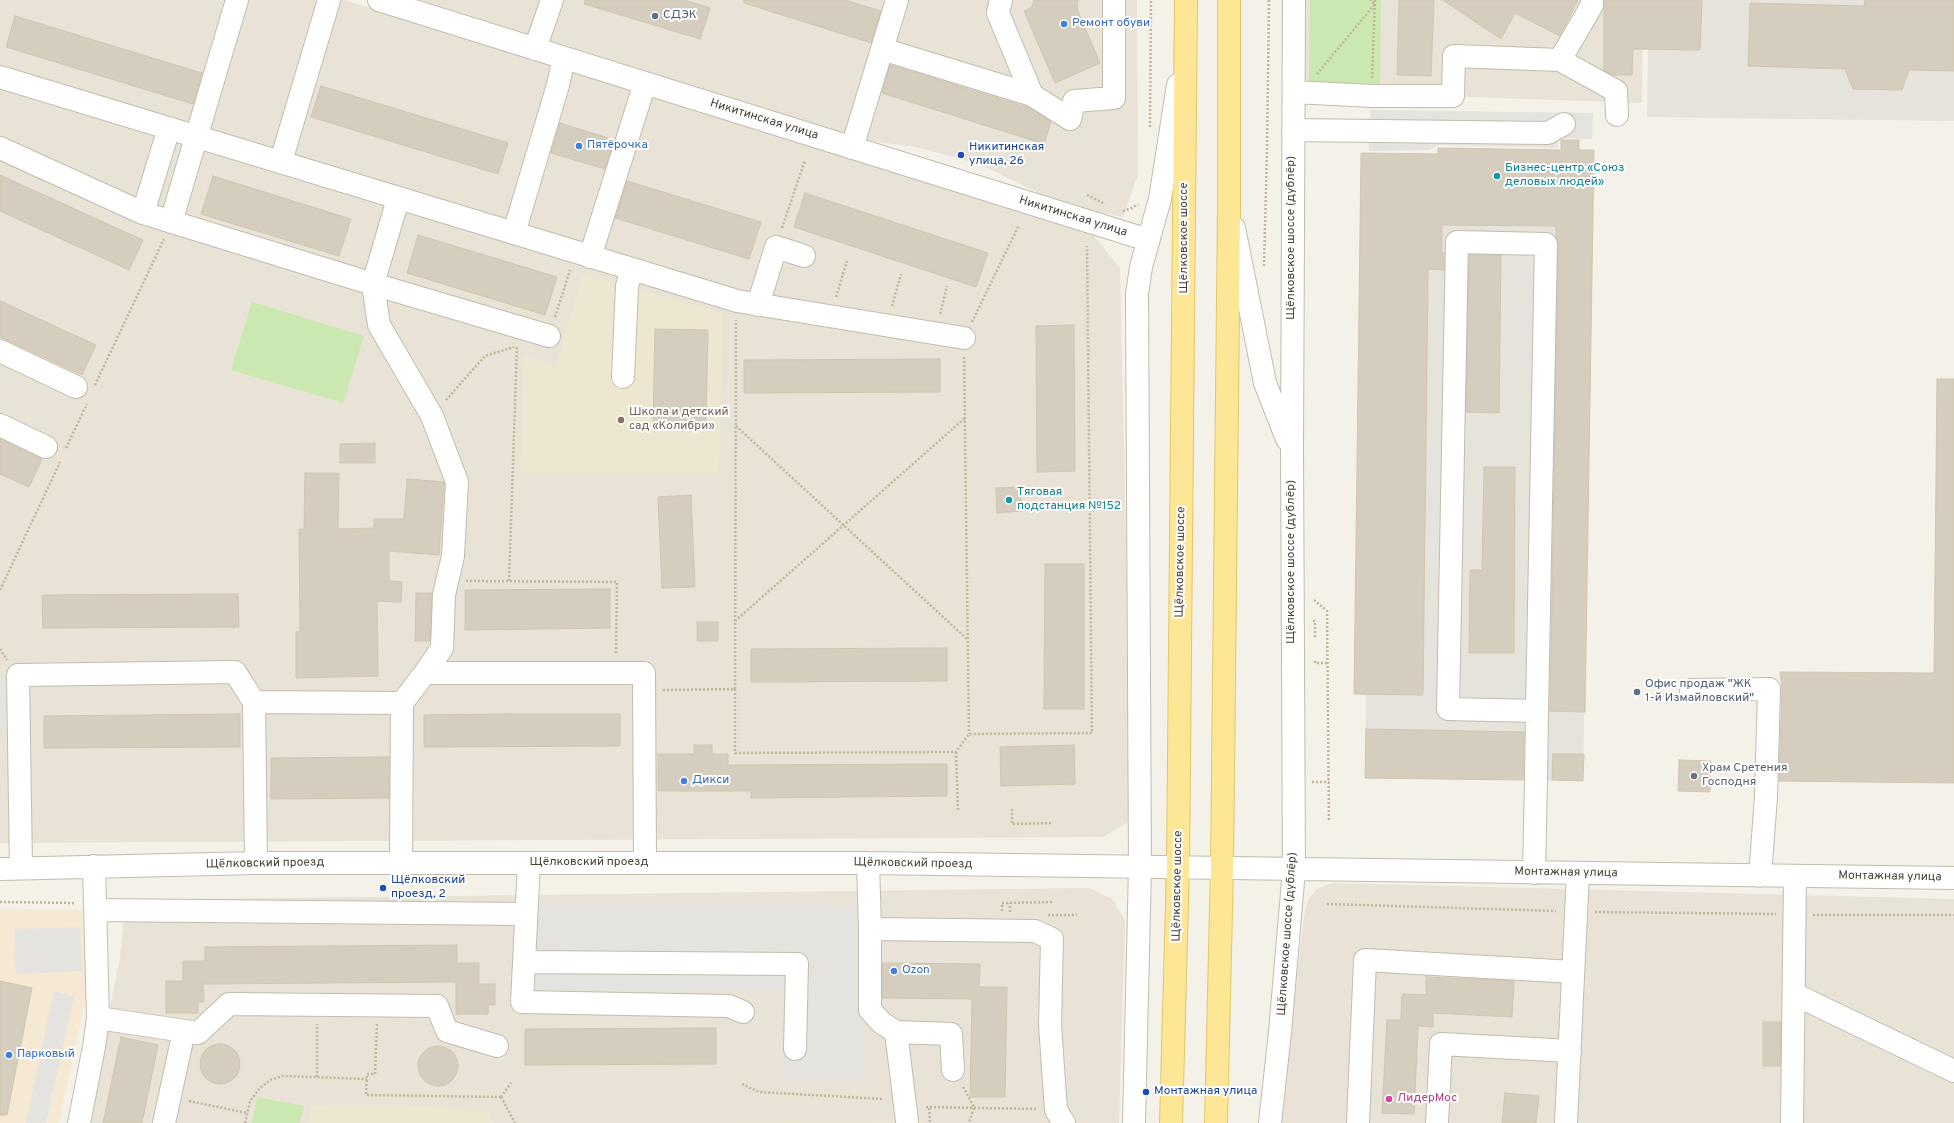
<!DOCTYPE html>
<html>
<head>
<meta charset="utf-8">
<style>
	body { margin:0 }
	canvas { display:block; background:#f4f1e8 }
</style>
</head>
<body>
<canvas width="1954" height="1123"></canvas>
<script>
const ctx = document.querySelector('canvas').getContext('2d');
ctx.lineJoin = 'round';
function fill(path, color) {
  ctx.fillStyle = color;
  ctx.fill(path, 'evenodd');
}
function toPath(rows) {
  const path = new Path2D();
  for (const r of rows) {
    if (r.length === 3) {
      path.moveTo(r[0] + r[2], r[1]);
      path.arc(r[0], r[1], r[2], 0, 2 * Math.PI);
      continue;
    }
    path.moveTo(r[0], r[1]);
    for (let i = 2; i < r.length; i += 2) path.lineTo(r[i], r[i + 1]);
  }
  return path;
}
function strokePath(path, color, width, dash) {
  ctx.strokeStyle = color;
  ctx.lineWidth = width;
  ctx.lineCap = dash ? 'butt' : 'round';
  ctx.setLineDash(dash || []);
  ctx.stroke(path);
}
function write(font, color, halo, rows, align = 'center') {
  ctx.font = font + ' Overpass,sans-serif';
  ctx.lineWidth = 4;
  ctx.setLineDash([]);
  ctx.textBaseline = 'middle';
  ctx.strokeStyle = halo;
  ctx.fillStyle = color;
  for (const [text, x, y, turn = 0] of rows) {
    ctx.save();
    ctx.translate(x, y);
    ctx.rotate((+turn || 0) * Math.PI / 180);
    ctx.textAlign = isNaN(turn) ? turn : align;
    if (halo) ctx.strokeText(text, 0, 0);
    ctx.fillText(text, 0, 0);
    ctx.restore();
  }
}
const residential = toPath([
	[0,0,344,0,1089,230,1120,268,1132,820,1103,837,0,843],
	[420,0,1137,0,1138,175,1123,217,1098,212,1041,194,979,164,916,147,870,141],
	[1301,0,1643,0,1642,103,1300,91],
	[1334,883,1954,899,1954,1123,1279,1123,1305,909,1309,899,1316,890,1326,885],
	[1089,888,1112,899,1125,920,1119,1123,87,1123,120,957,126,900]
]);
const commercial = toPath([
	[0,909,83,910,86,996,59,1123,0,1123]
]);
const industrial = toPath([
	[1649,0,1954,0,1954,121,1647,117],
	[1561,140,1579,140,1579,150,1594,150,1583,781,1365,778,1366,695,1354,694,1361,153,1432,154,1431,225,1535,226,1561,150]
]);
const education = toPath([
	[583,274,722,313,719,474,520,474,524,357,556,366],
	[312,1105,433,1107,488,1111,494,1123,308,1123],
	[907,1121,924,1121,924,1123,741,1123]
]);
const green = toPath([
	[1310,0,1381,0,1380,89,1309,88],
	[252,302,364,336,343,403,231,370],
	[257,1097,304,1106,300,1123,252,1123]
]);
const parking = toPath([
	[1370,110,1593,113,1592,139,1558,138,1558,148,1439,145,1429,150,1369,151],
	[0,680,7,680,7,729,0,729],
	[536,903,862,905,861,1081,784,1080,785,990,535,989],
	[80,927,82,971,16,974,14,929],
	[54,991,74,996,46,1123,26,1123]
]);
const building = toPath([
	[585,0,684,0,710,8,700,39,584,4,585,0],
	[744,0,845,0,881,11,871,43,744,3,744,0],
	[1034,0,1078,0,1077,9,1100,63,1055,83,1024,11,1032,7,1034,0],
	[1399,0,1434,0,1431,76,1397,75,1399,0],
	[1443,0,1578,0,1560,36,1515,13,1501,39,1443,0],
	[1604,0,1702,0,1700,50,1633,49,1632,75,1613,75,1604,70,1604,0],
	[1865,0,1954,0,1954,71,1909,70,1902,90,1853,89,1845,69,1748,66,1750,3,1864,6,1865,0],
	[15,16,202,73,193,104,6,47,15,16],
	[890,65,1030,108,1051,122,1044,144,882,93,890,65],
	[321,86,508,143,498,174,311,117,321,86],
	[560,123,614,140,605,169,551,153,560,123],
	[1561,140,1579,140,1579,150,1594,150,1585,712,1550,711,1558,244,1556,237,1556,226,1442,225,1442,253,1444,253,1444,270,1428,269,1423,695,1354,694,1361,153,1438,154,1438,148,1561,150,1561,140],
	[0,175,143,240,129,270,0,211,0,175],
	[213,176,351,219,339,256,201,214,213,176],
	[627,181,761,222,749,259,615,218,627,181],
	[805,193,988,253,976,287,794,227,805,193],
	[418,235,557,277,545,315,407,273,418,235],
	[1469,255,1501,255,1499,413,1466,412,1469,255],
	[0,301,96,345,82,375,0,337,0,301],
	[1074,325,1075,471,1037,472,1036,326,1074,325],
	[655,329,708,330,706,426,653,425,655,329],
	[940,359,940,392,744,393,744,360,940,359],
	[1937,379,1954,379,1954,783,1779,781,1782,689,1780,672,1934,673,1937,379],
	[0,439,42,459,29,487,0,474,0,439],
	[375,443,375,463,340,463,340,444,375,443],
	[1484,467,1515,467,1514,653,1469,653,1470,570,1482,570,1484,467],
	[305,473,339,473,338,529,374,528,374,519,404,519,407,479,444,482,444,484,439,555,389,551,389,581,402,582,401,602,377,601,378,676,296,678,296,632,300,632,299,529,304,529,305,473],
	[1020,487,1022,511,997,513,996,488,1020,487],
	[691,495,695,587,662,588,658,497,691,495],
	[1045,564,1084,564,1084,709,1044,709,1045,564],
	[610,589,610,628,465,630,465,590,610,589],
	[416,593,432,593,430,641,415,641,416,593],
	[238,594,239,627,43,628,42,595,238,594],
	[697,622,718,622,718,641,697,641,697,622],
	[947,648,947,681,751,682,751,649,947,648],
	[240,714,240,747,44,748,44,716,240,714],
	[507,714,620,714,620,746,424,747,424,715,507,714],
	[1366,729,1524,732,1523,780,1365,778,1366,729],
	[694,745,712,745,712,754,728,754,728,765,947,764,947,796,751,798,751,791,658,791,658,754,694,754,694,745],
	[1074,745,1075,784,1001,786,1000,747,1074,745],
	[1553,754,1584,754,1583,781,1552,780,1553,754],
	[389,757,389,798,271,799,271,758,389,757],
	[1679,760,1711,761,1710,792,1678,791,1679,760],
	[457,945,457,963,479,963,479,984,495,984,495,1005,488,1005,488,1014,456,1014,456,982,203,984,204,1002,198,1002,198,1013,166,1013,166,981,183,981,183,961,205,961,205,947,457,945],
	[882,963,980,964,979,987,1007,987,1005,1097,970,1097,972,999,882,998,882,963],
	[1426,977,1514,981,1512,1017,1433,1013,1433,1027,1418,1026,1414,1114,1382,1113,1387,1020,1401,1020,1402,994,1426,995,1426,977],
	[0,981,32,988,7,1115,0,1115,0,981],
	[1763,1022,1781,1022,1780,1066,1763,1066,1763,1022],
	[716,1028,716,1064,525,1065,525,1029,716,1028],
	[121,1037,158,1045,142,1123,103,1123,121,1037],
	[220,1064,20],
	[438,1066,20],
	[1505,1093,1539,1096,1536,1123,1502,1123,1505,1093]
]);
const path = toPath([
	[1317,74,1375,4,1370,0],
	[1372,78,1375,0],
	[1150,127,1151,0],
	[1087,195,1105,204],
	[1123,211,1132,208,1138,204],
	[782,228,805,160],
	[1264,266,1267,150,1269,0],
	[836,297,847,261],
	[892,306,901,274],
	[940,314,947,286],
	[555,317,570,270],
	[972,322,1019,225],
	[964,357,969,734],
	[95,385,164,239],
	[446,400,485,356,514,347],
	[736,426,967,639],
	[66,448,87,404],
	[466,581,617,582,616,655],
	[509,581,517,346],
	[0,590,60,462],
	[1314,600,1327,611,1329,822],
	[735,621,965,418],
	[1313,621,1315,621,1315,638],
	[0,649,7,660],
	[1315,661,1315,663,1328,663],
	[735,689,736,320],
	[663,690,735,689,735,753,956,752,969,734,1092,733,1087,246],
	[956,752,958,811],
	[1312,782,1329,782],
	[1012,809,1012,824,1053,823],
	[0,902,76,903],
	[1327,904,1556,911],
	[1002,911,1002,903,1054,902],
	[1010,912,1010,903],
	[1595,912,1776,914],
	[1048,915,1077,915],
	[1813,915,1954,915],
	[377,1024,375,1074,367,1074,366,1095,501,1097],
	[317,1077,317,1024],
	[742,1084,759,1092,884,1099],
	[963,1087,974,1107,969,1123],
	[501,1097,515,1123],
	[501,1097,511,1083],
	[189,1101,247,1113],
	[926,1107,1037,1109],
	[929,1108,930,1123],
	[245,1123,250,1101,260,1088,270,1080,283,1076,367,1079]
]);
const minor = toPath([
	[379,0,1148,240],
	[1001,0,998,13,1032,95],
	[535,49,552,0],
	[882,49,1032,95,1070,119,1074,101,1114,98,1114,0],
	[1560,60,1616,91,1617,115],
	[0,77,514,233,558,85,564,58],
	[1294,92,1372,96,1453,96,1454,56,1560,60,1592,5,1592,0],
	[1293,130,1548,133,1564,124],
	[0,148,143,213,373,284,379,325,432,416,457,482,453,556,444,595,442,648,425,673],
	[852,148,897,0],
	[281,161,329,0],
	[398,199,373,284,549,336],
	[143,213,169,128],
	[171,222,237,0],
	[1234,228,1265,383,1287,439],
	[514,233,737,301,964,338],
	[590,257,645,83],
	[758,305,776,247,804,256],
	[0,351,76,387],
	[623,377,627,286,632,270],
	[0,425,46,447],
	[1691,690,1769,689,1766,797,1760,876],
	[254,702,256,863],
	[401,863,402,703],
	[529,863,522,1002,729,1006,743,1012],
	[868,863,870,929,1035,931,1052,939,1050,1025,1056,1110,1064,1123],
	[21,868,18,675,235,672,254,702,402,703,425,673,644,673,645,863],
	[0,869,256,863,868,863,1954,878],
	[1534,873,1536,780,1537,711,1546,244,1457,242,1448,709,1537,711],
	[95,910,526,914],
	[870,929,870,1010,882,1023,896,1032,951,1034,953,1070],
	[525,962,797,964,795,1049],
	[1794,994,1954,1071],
	[98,1018,198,1033,229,1004,437,1006,447,1031,497,1046],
	[896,1032,907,1121],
	[79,1123,94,1047,98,1018,94,866],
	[164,1123,184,1031],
	[1134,1123,1140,866,1137,294,1141,267,1160,199,1178,85],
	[1270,1123,1280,1032,1294,870,1292,449,1294,0],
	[1358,1123,1365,960,1573,972],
	[1437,1123,1441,1044,1570,1051],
	[1566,1123,1578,873],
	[1792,1123,1795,876]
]);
const major = toPath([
	[1171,1123,1178,867,1186,0],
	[1216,1123,1222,868,1229,209,1229,0]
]);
const markers = [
	[655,16,4,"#5c6f8a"],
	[1064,24,4,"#3f7fe0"],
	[579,146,4,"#3f7fe0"],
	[961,155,4,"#1a4fb4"],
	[1497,176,4,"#0f9aa8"],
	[621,420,4,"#8d6e63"],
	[1009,500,4,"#0f9aa8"],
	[1637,692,4,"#5c6f8a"],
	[1694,776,4,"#6b7280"],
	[684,781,4,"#3f7fe0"],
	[383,888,4,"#1a4fb4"],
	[894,971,4,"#3f7fe0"],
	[9,1055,4,"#3f7fe0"],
	[1146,1092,4,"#1a4fb4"],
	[1389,1099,4,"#d1479c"]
];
const serviceNames = [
	["СДЭК",663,16],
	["Офис продаж \"ЖК",1645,685],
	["1-й Измайловский\"",1645,699]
];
const shopNames = [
	["Ремонт обуви",1072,24],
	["Пятёрочка",587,146],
	["Дикси",692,781],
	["Ozon",902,971],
	["Парковый",17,1055]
];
const streetNames = [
	["Никитинская улица",764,120,17],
	["Никитинская улица",1073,217,17],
	["Щёлковское шоссе",1185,238,-90],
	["Щёлковское шоссе (дублёр)",1292,238,-90],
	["Щёлковское шоссе",1181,562,-89],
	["Щёлковское шоссе (дублёр)",1292,562,-90],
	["Щёлковский проезд",589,863],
	["Щёлковский проезд",265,864,-1],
	["Щёлковский проезд",913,864,1],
	["Монтажная улица",1566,873,1],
	["Монтажная улица",1890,877,1],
	["Щёлковское шоссе",1178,886,-89],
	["Щёлковское шоссе (дублёр)",1288,934,-86]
];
const transitNames = [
	["Никитинская",969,148],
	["улица, 26",969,162],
	["Щёлковский",391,881],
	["проезд, 2",391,895],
	["Монтажная улица",1154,1092]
];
const cultureNames = [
	["Бизнес-центр «Союз",1505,169],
	["деловых людей»",1505,183],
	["Тяговая",1017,493],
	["подстанция №152",1017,507]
];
const educationNames = [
	["Школа и детский",629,413],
	["сад «Колибри»",629,427]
];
const worshipNames = [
	["Храм Сретения",1702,769],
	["Господня",1702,783]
];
const hotelNames = [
	["ЛидерМос",1397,1099]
];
fill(residential, '#e8e3d6');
fill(commercial, '#f5e9d3');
fill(industrial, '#e6e2dc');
fill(education, '#ede7d2');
fill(green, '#cbe8b1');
fill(parking, '#e5e3df');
fill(building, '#d5cdbd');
strokePath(building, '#d0c6b0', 1);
strokePath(minor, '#c2bcad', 24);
strokePath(major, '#e3c666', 24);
strokePath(path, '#c1b69b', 2.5, [2, 2]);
strokePath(minor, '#fff', 22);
strokePath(major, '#fde797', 22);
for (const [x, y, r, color] of markers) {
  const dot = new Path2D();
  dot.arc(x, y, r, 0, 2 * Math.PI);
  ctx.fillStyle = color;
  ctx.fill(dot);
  strokePath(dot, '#fff', 1.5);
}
write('12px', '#4e5e75', '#fff', serviceNames, 'left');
write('12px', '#366cbe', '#fff', shopNames, 'left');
write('12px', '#474236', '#fff', streetNames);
write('12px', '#164399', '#fff', transitNames, 'left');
write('12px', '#0d838f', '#fff', cultureNames, 'left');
write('12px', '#785e54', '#fff', educationNames, 'left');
write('12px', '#5b616d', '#fff', worshipNames, 'left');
write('12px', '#b23c85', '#fff', hotelNames, 'left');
</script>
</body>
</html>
